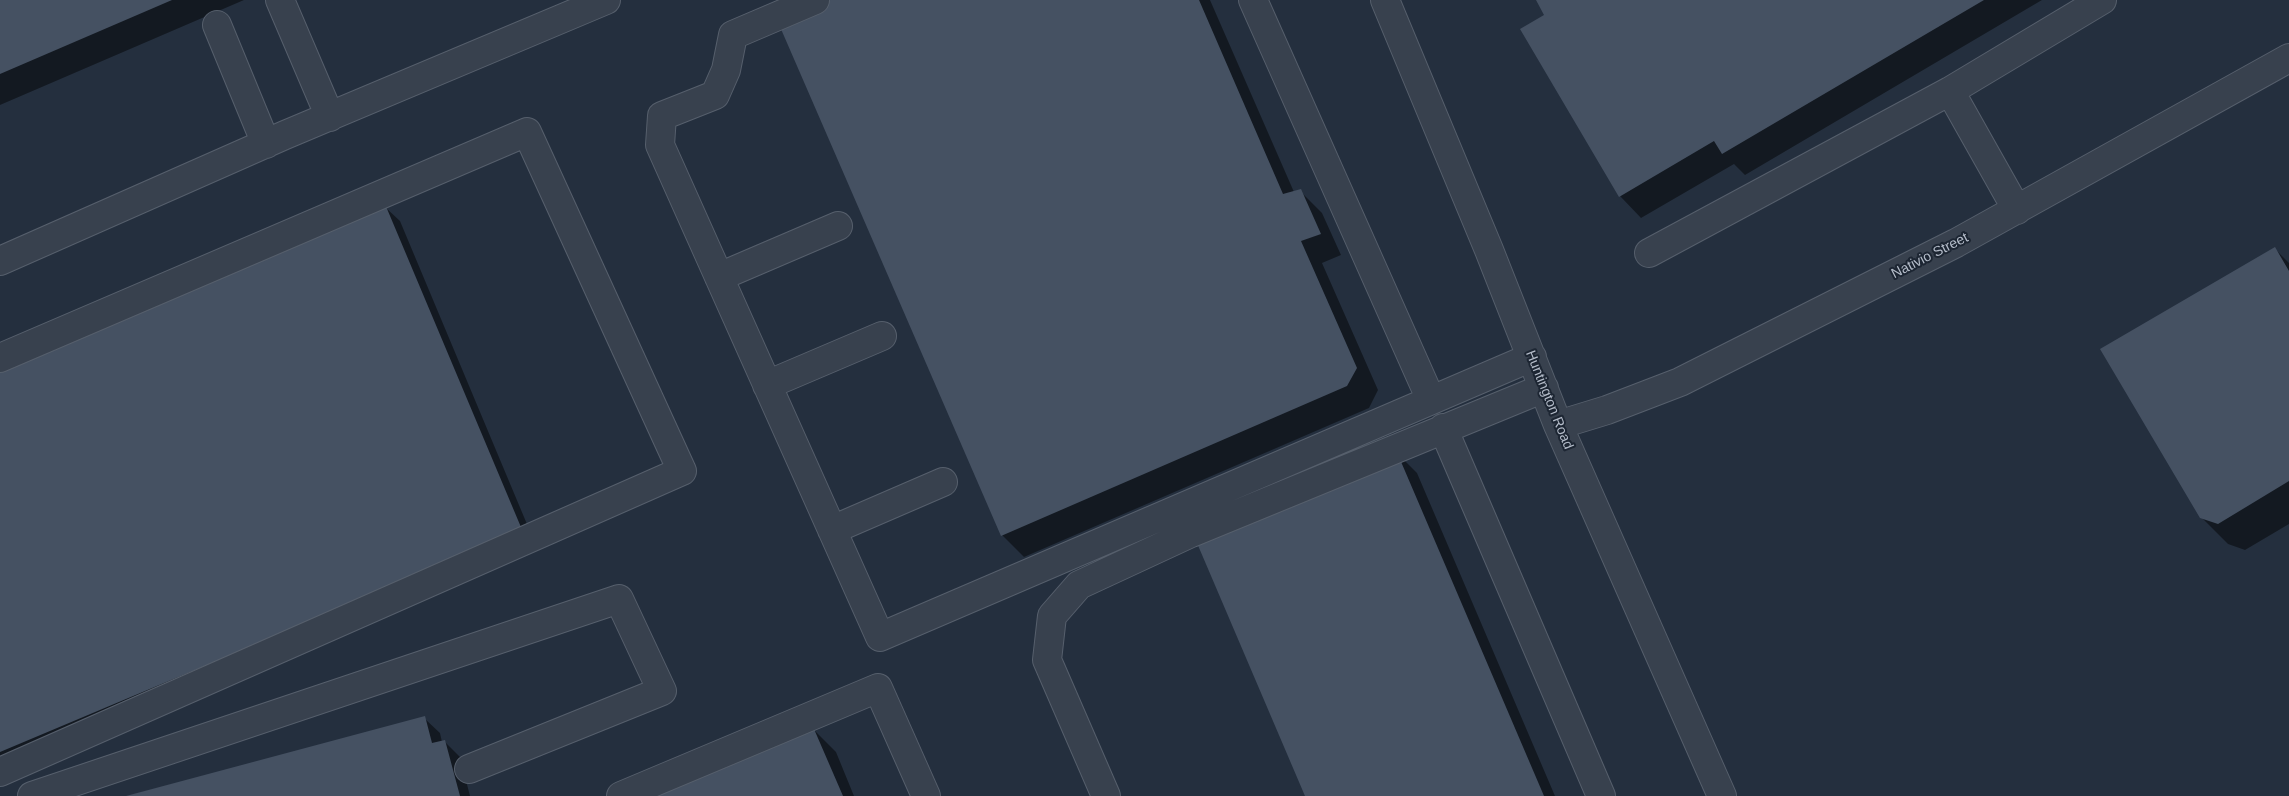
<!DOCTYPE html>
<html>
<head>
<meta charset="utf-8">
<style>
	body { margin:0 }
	canvas { display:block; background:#242f3e }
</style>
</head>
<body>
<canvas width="2289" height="796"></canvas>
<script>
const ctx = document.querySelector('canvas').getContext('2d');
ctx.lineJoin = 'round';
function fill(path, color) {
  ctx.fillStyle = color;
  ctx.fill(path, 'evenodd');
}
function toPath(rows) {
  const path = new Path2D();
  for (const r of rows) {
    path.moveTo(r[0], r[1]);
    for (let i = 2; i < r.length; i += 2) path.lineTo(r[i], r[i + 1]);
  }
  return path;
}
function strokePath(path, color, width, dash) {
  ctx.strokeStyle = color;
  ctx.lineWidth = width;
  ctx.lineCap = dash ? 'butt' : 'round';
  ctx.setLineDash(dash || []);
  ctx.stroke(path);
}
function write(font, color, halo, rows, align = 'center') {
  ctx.font = font + ' Helvetica,sans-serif';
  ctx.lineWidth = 4;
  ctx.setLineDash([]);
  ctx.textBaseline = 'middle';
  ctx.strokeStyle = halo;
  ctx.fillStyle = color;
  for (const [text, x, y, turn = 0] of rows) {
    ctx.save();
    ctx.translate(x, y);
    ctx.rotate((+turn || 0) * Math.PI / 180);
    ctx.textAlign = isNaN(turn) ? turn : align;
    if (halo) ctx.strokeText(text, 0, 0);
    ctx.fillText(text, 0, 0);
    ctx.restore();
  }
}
const shadow = toPath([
	[0,0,244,0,0,105],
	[787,0,1210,0,1294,192,1300,191,1322,213,1341,255,1322,263,1378,390,1369,408,1024,557,1002,535],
	[1537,0,2042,0,1745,175,1734,164,1641,218,1620,196,1546,15],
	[384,206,400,221,537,548,0,767,0,367],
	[2274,248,2289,263,2289,524,2245,550,2228,544,2201,517],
	[1395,451,1417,473,1555,796,1307,796],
	[424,718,440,733,442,742,444,741,460,757,470,796,128,796],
	[814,730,836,752,854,796,658,796]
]);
const building = toPath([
	[0,0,172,0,0,74],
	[784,0,1199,0,1283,194,1301,189,1321,234,1301,241,1357,368,1347,386,1001,536,771,6],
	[1536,0,1984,0,1722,154,1714,141,1619,197,1520,29,1544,15],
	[385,204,523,532,0,752,0,366],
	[2275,247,2289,271,2289,481,2218,524,2200,518,2100,349],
	[1396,450,1544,796,1305,796,1194,536],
	[425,716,432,743,445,740,460,796,126,796],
	[814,729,843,796,655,796]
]);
const minor = toPath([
	[280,0,330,117],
	[815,0,733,35,726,70,715,95,662,116,660,145,880,637,1532,357],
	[1253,0,1431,400],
	[1385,0,1489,250,1558,425,1722,796],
	[217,25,266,144],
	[1950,91,2017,210],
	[1649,253,1950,91,2102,0],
	[0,261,285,135,606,0],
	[719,277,838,226],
	[0,358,527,132,682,471,0,772],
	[767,385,882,336],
	[1558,425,1607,410,1680,382,1956,243,2289,58],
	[1443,428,1601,796],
	[832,530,943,482],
	[32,796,619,599,662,691,469,769],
	[621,796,878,688,926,796],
	[1106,796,1047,660,1052,616,1079,585,1191,533,1544,388]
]);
const streetNames = [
	["Nativio Street",1930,256,-27],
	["Huntington Road",1549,400,68]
];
fill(shadow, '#0007');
fill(building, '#455162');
strokePath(minor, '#565f6c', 30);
strokePath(minor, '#38414e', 28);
write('14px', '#b4bcc9', '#1d2633', streetNames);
</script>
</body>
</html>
